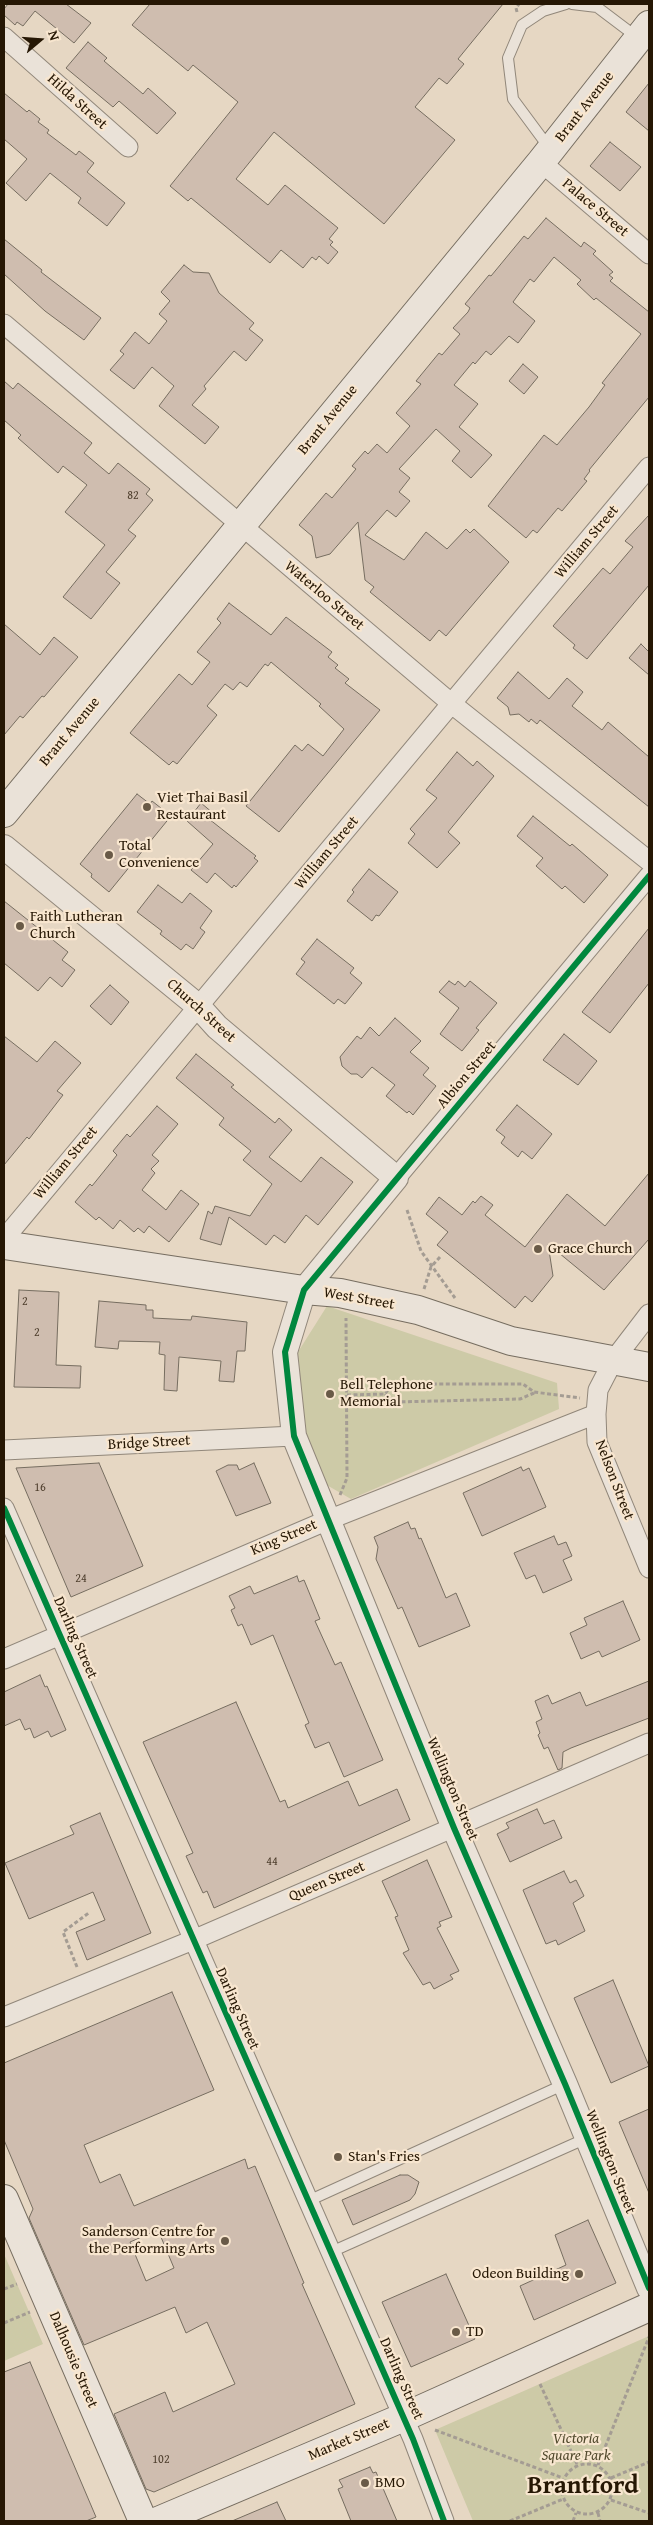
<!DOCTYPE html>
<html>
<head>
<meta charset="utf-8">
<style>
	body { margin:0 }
	#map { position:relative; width:653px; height:2525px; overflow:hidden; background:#e6d7c3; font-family:"Gentium Book Plus",serif }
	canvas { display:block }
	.frame { position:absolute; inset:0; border:5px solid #261704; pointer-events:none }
	.north { position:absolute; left:15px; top:15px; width:50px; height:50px; -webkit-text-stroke:4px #f8e6cf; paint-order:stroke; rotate:72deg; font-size:14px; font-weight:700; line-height:20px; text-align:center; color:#261704 }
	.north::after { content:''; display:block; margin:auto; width:18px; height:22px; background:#261704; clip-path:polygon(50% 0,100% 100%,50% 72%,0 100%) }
</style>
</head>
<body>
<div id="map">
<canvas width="653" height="2525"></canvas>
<div class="frame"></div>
<div class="north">N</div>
</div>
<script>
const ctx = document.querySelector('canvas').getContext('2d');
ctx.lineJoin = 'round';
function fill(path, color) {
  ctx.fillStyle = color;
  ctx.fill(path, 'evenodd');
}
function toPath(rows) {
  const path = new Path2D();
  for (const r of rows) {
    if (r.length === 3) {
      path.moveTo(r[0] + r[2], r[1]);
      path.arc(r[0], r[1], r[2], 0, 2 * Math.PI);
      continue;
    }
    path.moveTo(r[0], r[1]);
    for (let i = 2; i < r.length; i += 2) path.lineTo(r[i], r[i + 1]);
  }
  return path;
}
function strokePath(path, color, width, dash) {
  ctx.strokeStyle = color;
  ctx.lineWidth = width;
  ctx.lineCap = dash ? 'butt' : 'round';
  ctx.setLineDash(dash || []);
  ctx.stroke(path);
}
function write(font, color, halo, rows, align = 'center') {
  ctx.font = font + ' "Gentium Book Plus",serif';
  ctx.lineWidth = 4.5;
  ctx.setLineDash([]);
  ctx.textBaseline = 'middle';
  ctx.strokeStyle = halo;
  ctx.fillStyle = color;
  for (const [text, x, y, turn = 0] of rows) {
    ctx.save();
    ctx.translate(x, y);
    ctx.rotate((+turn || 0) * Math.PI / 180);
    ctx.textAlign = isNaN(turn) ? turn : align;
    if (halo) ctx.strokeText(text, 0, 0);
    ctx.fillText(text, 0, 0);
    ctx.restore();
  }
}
const green = toPath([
	[327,1306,557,1383,559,1409,351,1499,318,1480,301,1430,298,1352],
	[4,2254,43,2344,4,2361],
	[649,2336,649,2521,473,2521,435,2430]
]);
const building = toPath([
	[8,4,66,4,91,23,74,43,35,11,23,26,17,22,15,25,4,15,4,9,8,4],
	[150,4,503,4,458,59,464,64,447,84,439,78,415,107,455,140,384,224,274,132,236,179,268,205,285,185,338,228,329,239,333,242,330,245,338,252,328,264,319,256,316,260,312,257,303,268,281,250,270,263,191,198,188,201,170,186,238,102,193,65,188,71,132,25,150,4],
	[88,42,107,58,104,61,143,94,148,88,176,113,157,134,119,101,113,107,66,68,88,42],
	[649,83,649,131,626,112,649,83],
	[4,93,27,112,29,110,40,119,38,122,49,130,47,133,76,155,79,151,94,163,87,172,125,203,107,226,78,203,81,198,50,173,26,201,6,183,27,159,4,139,4,93],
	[610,142,641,167,620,191,590,166,610,142],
	[546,218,581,247,584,242,596,251,593,254,613,272,609,275,613,278,610,281,649,312,649,397,589,470,590,471,584,479,587,481,562,511,558,508,537,533,533,530,526,538,488,506,544,435,557,445,589,407,605,385,602,383,641,334,596,298,594,300,577,284,581,280,554,257,534,282,530,279,513,302,535,321,518,343,509,336,491,355,486,351,475,364,473,362,454,385,478,404,459,427,492,455,471,478,452,461,460,451,436,429,399,469,410,478,399,492,410,501,396,517,387,510,365,535,404,560,426,532,447,549,466,529,470,533,474,529,509,562,446,636,439,630,430,641,370,592,374,587,365,580,358,522,330,554,316,558,312,536,299,525,326,493,332,498,356,469,352,466,365,451,368,454,377,444,387,453,410,426,396,413,421,384,416,381,439,353,442,355,460,334,453,328,468,312,470,308,465,304,489,275,491,276,524,236,528,239,546,218],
	[4,239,42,270,41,272,101,318,84,340,45,311,4,274,4,239],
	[184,265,193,272,209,273,219,293,254,323,249,329,263,340,246,361,234,351,204,386,206,389,192,405,219,427,205,444,159,406,174,386,152,367,134,389,110,370,124,354,120,351,135,332,149,344,167,321,159,314,170,301,161,292,184,265],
	[523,364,538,377,524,394,509,381,523,364],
	[4,381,13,389,18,383,92,443,84,453,109,474,118,463,150,489,146,494,153,500,128,530,136,536,106,572,120,583,91,619,63,597,105,545,65,512,87,485,63,466,58,473,18,438,21,435,4,420,4,381],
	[649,515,649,585,587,659,573,648,575,645,553,626,603,568,610,574,633,547,625,541,649,515],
	[229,603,271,635,286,617,332,652,328,657,338,665,335,668,349,679,345,683,380,710,279,832,246,806,295,745,302,751,308,744,323,756,344,729,319,706,321,704,271,662,268,666,265,664,247,687,240,682,233,690,225,684,207,706,217,715,177,764,173,761,169,765,130,733,179,674,192,685,210,662,197,652,221,623,217,619,229,603],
	[4,624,40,655,54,637,78,657,44,697,42,696,23,718,20,716,4,735,4,624],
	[641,644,649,652,649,675,629,658,641,644],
	[518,672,549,699,567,678,583,692,572,706,602,730,608,722,649,757,649,807,540,720,537,724,531,719,529,722,519,714,510,715,508,707,497,698,518,672],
	[457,752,473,766,477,761,494,776,448,832,460,843,437,868,408,843,415,834,410,829,437,798,426,790,457,752],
	[137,794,150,804,152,801,171,816,109,892,91,877,92,874,80,864,137,794],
	[201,803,213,813,209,819,256,856,254,858,258,861,236,887,234,885,232,888,215,873,207,883,191,870,213,844,187,821,201,803],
	[533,816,570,846,572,844,608,875,584,903,565,886,562,889,536,866,543,858,517,836,533,816],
	[369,869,398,892,379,916,376,915,372,921,347,901,354,892,352,890,369,869],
	[158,885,182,903,190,893,212,911,200,928,205,932,193,949,186,944,181,950,160,934,162,931,137,912,158,885],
	[4,901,68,952,62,960,75,970,62,987,50,977,38,991,4,963,4,901],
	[649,928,649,983,610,1033,582,1012,649,928],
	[317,939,354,968,350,973,362,983,345,1004,338,999,334,1004,296,974,305,962,301,959,317,939],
	[449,981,455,985,458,981,465,987,470,981,497,1003,476,1028,479,1030,462,1051,440,1034,459,1008,439,992,449,981],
	[110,985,129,1002,111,1025,90,1006,110,985],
	[395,1018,421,1041,410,1052,429,1068,423,1075,436,1086,413,1115,409,1111,407,1113,386,1096,395,1085,372,1067,362,1078,357,1074,351,1074,342,1066,340,1057,357,1036,361,1039,370,1027,379,1036,395,1018],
	[564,1034,597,1061,578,1085,543,1060,564,1034],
	[4,1036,37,1062,55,1041,81,1063,57,1091,63,1095,29,1139,27,1137,4,1165,4,1036],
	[196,1054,234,1085,231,1087,275,1123,279,1118,292,1130,269,1157,301,1182,321,1157,353,1182,318,1225,306,1215,285,1243,274,1235,266,1245,229,1217,221,1245,200,1239,208,1211,212,1214,215,1206,250,1216,272,1184,243,1160,251,1151,219,1125,224,1118,176,1078,196,1054],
	[517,1105,552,1134,532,1159,522,1151,518,1157,501,1143,505,1137,496,1130,517,1105],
	[157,1106,178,1124,152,1155,159,1161,151,1169,155,1173,142,1190,166,1210,181,1190,199,1204,169,1242,149,1226,144,1233,138,1228,134,1232,120,1220,113,1229,99,1217,96,1220,75,1202,90,1184,92,1186,117,1155,113,1151,127,1134,130,1137,157,1106],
	[649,1173,649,1239,604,1290,548,1244,553,1276,532,1302,525,1296,515,1308,437,1245,448,1232,426,1214,439,1197,462,1215,473,1201,475,1203,481,1196,493,1205,485,1215,525,1247,567,1194,605,1226,649,1173],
	[19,1290,59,1292,56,1365,81,1366,80,1388,14,1387,19,1290],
	[99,1301,146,1305,146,1310,153,1310,153,1318,191,1320,192,1316,247,1322,245,1351,237,1351,234,1382,219,1381,221,1361,179,1357,177,1391,164,1390,165,1355,159,1354,160,1342,119,1341,118,1349,95,1347,99,1301],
	[99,1463,143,1566,71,1597,16,1468,99,1463],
	[254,1463,271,1503,236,1516,216,1471,228,1465,237,1465,239,1470,254,1463],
	[521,1467,523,1471,529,1468,546,1507,482,1536,463,1493,521,1467],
	[408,1522,411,1529,415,1528,419,1539,421,1538,446,1598,456,1593,470,1626,419,1647,402,1607,398,1609,376,1559,378,1547,374,1537,408,1522],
	[554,1536,558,1545,566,1542,572,1556,563,1560,572,1580,543,1593,535,1575,526,1579,514,1553,554,1536],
	[297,1576,299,1582,304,1580,320,1619,315,1621,335,1665,341,1662,383,1760,344,1777,329,1742,315,1748,305,1725,309,1723,273,1635,251,1645,242,1624,238,1626,231,1610,235,1608,229,1596,250,1586,254,1594,297,1576],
	[623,1601,640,1640,602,1657,599,1651,581,1659,570,1633,587,1625,584,1618,623,1601],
	[40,1675,45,1687,47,1686,66,1730,51,1737,48,1731,34,1738,30,1728,25,1730,20,1719,4,1726,4,1692,40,1675],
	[649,1681,649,1718,571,1748,563,1752,562,1768,558,1770,548,1747,544,1749,538,1735,540,1733,536,1722,542,1719,535,1701,548,1695,552,1704,580,1692,586,1706,649,1681],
	[236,1702,280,1802,285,1800,288,1808,348,1781,359,1806,397,1789,410,1820,214,1908,207,1891,203,1893,186,1856,193,1853,143,1742,236,1702],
	[537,1809,544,1824,554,1820,562,1838,510,1862,497,1834,509,1828,506,1823,537,1809],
	[100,1813,151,1933,87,1960,76,1932,105,1920,93,1892,29,1919,5,1863,74,1834,70,1826,100,1813],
	[427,1860,452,1917,439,1922,441,1926,437,1928,459,1971,450,1975,453,1979,434,1989,430,1982,423,1985,403,1953,409,1950,395,1917,398,1916,382,1881,427,1860],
	[564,1871,570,1883,576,1880,584,1896,573,1903,585,1931,558,1945,556,1940,546,1944,523,1890,564,1871],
	[613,1980,649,2066,611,2083,574,1998,613,1980],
	[172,1992,214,2090,84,2145,100,2183,120,2174,134,2206,245,2159,248,2169,255,2166,304,2283,302,2284,355,2404,154,2492,146,2489,114,2414,165,2392,173,2412,235,2384,207,2322,186,2333,175,2307,84,2345,29,2218,33,2209,4,2140,4,2063,172,1992],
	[158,2230,174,2268,146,2281,130,2242,158,2230],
	[649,2109,649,2193,619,2122,649,2109],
	[400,2175,408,2175,419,2182,415,2194,410,2200,353,2225,342,2200,400,2175],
	[588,2220,616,2283,534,2320,520,2286,566,2265,555,2235,588,2220],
	[446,2274,475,2339,411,2367,382,2302,446,2274],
	[30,2362,96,2517,86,2521,4,2521,4,2372,30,2362],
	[370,2467,373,2473,376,2472,397,2521,351,2521,338,2489,343,2487,339,2480,370,2467],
	[277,2502,286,2521,232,2521,277,2502]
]);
const path = toPath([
	[517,12,516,8,519,4],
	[407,1210,421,1251,455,1298],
	[424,1289,431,1267,440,1257],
	[385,1394,394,1402,520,1399,534,1393],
	[347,1395,385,1394,392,1384,523,1384,534,1392,580,1398],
	[340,1495,347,1478,346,1318],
	[77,1967,63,1932,90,1912],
	[4,2289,17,2284],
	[4,2323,30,2312],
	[540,2384,577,2464],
	[435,2430,563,2478],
	[587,2489,25],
	[598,2465,649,2337],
	[611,2478,649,2462],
	[611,2500,649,2513],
	[598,2513,600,2521],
	[510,2521,563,2499],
	[573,2521,576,2513]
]);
const service = toPath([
	[572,4,597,7,638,38],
	[550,149,513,99,508,58,522,25,543,11,566,4],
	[308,2201,565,2084],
	[331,2252,587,2138]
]);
const minor = toPath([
	[4,37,128,147],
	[541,162,649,254],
	[4,324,452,704,649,861],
	[396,1178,649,876],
	[4,1239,649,467],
	[649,1314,613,1361,598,1390,596,1414,597,1442,649,1568],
	[4,1450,294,1436],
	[4,1508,413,2439,444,2521],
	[4,1659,328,1520,596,1414],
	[4,2017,193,1940,649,1743]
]);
const tertiary = toPath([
	[4,847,198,1006,217,1027,396,1178,304,1290,285,1352,294,1436,454,1828,565,2084,649,2288]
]);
const secondary = toPath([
	[4,813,541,162,649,25],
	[4,1245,304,1290,340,1293,418,1310,511,1341,649,1367],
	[4,2199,143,2521],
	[158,2521,404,2417,649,2307]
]);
const cycleway = toPath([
	[649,876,304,1290,285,1352,294,1436,454,1828,565,2084,649,2288],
	[4,1508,413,2439,444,2521]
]);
const markers = [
	[147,807,5,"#695a47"],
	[109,855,5,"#695a47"],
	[20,926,5,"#695a47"],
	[538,1249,5,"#695a47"],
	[330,1394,5,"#695a47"],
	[338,2157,5,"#695a47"],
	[225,2241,5,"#695a47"],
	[579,2274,5,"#695a47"],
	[456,2332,5,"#695a47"],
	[365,2483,5,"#695a47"]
];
const numberNames = [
	["82",133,496],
	["2",25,1302],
	["2",37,1333],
	["16",40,1488],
	["24",81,1579],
	["44",272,1862],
	["102",161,2460]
];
const streetNames = [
	["Hilda Street",77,102,42],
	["Brant Avenue",585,107,-52],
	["Palace Street",595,208,40],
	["Brant Avenue",328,420,-51],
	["William Street",587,542,-50],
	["Waterloo Street",324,596,40],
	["Brant Avenue",70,732,-50],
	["William Street",327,853,-50],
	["Church Street",201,1011,42],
	["Albion Street",467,1075,-50],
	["William Street",66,1163,-50],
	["West Street",359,1299,10],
	["Bridge Street",149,1443,-3],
	["Nelson Street",614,1480,69],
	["King Street",284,1538,-23],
	["Darling Street",75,1638,66],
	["Wellington Street",452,1789,67],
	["Queen Street",327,1882,-23],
	["Darling Street",237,2009,66],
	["Wellington Street",610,2162,68],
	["Dalhousie Street",73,2360,67],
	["Darling Street",401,2379,66],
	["Market Street",349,2440,-23]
];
const poiNames = [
	["Viet Thai Basil",157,798],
	["Restaurant",157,815],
	["Total",119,846],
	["Convenience",119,863],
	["Faith Lutheran",30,917],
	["Church",30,934],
	["Grace Church",548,1249],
	["Bell Telephone",340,1385],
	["Memorial",340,1402],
	["Stan's Fries",348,2157],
	["Sanderson Centre for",215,2232,"right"],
	["the Performing Arts",215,2249,"right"],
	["Odeon Building",569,2274,"right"],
	["TD",466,2332],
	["BMO",375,2483]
];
const parkNames = [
	["Victoria",576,2439],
	["Square Park",576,2456]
];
const townNames = [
	["Brantford",583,2487]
];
fill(green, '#cdcaa7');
fill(building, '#cfbdaf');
strokePath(building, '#766d60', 1);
strokePath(service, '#91877a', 12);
strokePath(minor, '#91877a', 21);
strokePath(tertiary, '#91877a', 26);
strokePath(secondary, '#766d60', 30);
strokePath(path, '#a49c93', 3, [4, 2.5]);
strokePath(service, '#eae2d8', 10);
strokePath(minor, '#eae2d8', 19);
strokePath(tertiary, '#eae2d8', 24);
strokePath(secondary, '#eae2d8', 28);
strokePath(cycleway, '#00873e', 6);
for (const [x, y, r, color] of markers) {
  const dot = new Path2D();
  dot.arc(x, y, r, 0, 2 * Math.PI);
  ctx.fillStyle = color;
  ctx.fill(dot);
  strokePath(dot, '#f8e6cf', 2);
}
write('12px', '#50402f', null, numberNames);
write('15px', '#261704', '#f8e6cf', streetNames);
write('15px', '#261704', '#f8e6cf', poiNames, 'left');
write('italic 15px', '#524a2e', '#f8e6cf', parkNames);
write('bold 25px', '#261704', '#f8e6cf', townNames);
</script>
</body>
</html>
